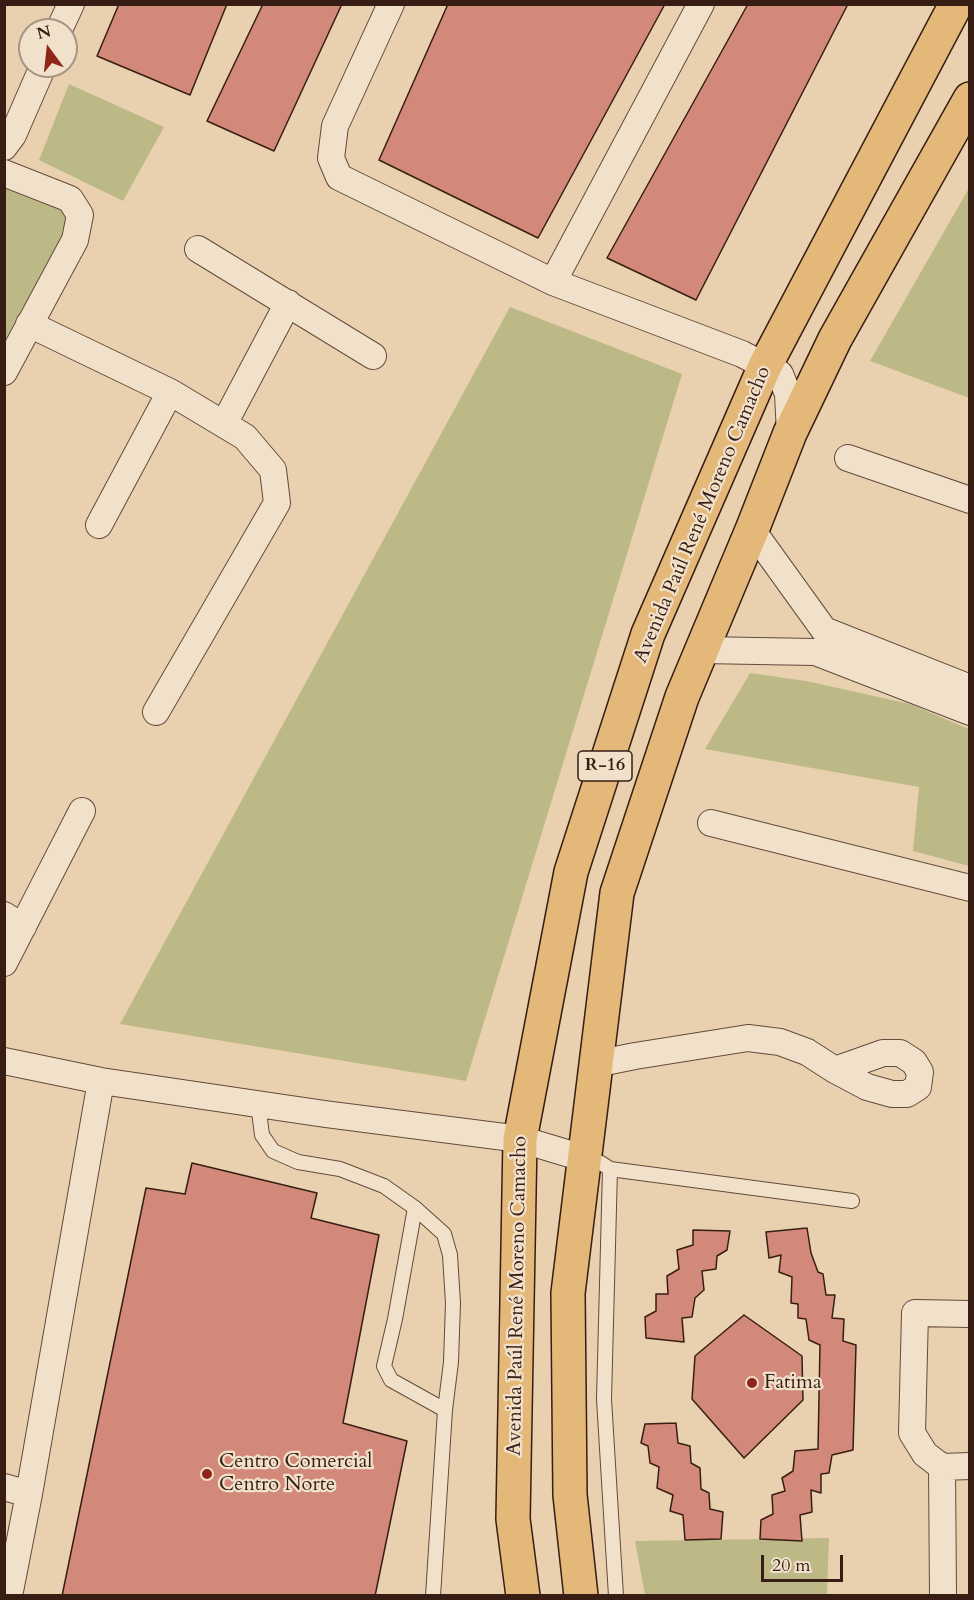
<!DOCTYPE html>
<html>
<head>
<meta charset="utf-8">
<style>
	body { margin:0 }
	#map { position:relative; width:974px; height:1600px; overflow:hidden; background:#e9d1af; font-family:Cardo,serif }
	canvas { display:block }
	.frame { position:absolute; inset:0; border:6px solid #371d14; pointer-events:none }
	.north { position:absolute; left:18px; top:18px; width:60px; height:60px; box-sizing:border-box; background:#f1e1cb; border:2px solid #a79382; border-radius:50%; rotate:345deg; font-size:16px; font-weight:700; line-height:24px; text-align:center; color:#371d14 }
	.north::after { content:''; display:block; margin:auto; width:21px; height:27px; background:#8f2418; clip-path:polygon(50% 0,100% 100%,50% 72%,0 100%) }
	.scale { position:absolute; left:761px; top:1555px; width:82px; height:27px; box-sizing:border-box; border:3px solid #371d14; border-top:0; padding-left:8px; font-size:18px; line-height:21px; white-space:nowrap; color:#371d14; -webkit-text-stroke:4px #f1e1cb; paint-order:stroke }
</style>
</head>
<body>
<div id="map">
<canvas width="974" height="1600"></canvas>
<div class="frame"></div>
<div class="north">N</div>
<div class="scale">20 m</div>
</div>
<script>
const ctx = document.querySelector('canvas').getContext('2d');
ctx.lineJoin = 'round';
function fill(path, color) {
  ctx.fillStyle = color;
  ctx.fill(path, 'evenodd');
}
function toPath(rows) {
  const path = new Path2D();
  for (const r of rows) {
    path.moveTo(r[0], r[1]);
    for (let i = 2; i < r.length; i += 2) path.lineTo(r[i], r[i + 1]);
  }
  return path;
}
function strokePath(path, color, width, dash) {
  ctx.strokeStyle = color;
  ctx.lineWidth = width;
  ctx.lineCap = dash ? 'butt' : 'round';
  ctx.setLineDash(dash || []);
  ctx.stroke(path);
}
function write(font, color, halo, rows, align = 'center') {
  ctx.font = font + ' Cardo,serif';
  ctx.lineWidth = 4.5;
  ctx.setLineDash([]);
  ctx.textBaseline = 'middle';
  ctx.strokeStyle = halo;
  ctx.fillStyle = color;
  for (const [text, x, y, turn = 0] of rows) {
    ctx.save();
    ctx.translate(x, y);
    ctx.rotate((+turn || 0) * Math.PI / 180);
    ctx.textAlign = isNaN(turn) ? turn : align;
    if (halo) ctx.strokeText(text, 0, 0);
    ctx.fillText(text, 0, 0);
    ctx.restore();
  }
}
const green = toPath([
	[69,84,164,127,123,201,39,160],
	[5,182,66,206,72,226,5,355],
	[969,188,969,398,870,361],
	[510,307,682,374,466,1081,120,1024],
	[750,673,806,681,910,704,969,729,969,866,913,851,919,787,705,749],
	[829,1538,827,1595,645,1595,635,1541]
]);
const building = toPath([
	[119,4,227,4,190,95,97,56,119,4],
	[263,4,342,4,274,151,207,121,263,4],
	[448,4,665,4,538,238,379,160,448,4],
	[748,4,848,4,696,300,607,258,748,4],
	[192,1163,317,1193,311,1218,379,1235,343,1423,407,1441,375,1596,62,1596,146,1188,185,1194,192,1163],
	[807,1228,811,1253,818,1272,823,1274,826,1295,835,1295,832,1318,844,1319,843,1341,856,1345,853,1450,832,1455,829,1473,821,1474,821,1493,811,1490,812,1512,800,1515,802,1541,760,1539,761,1520,773,1514,772,1495,785,1491,782,1478,793,1471,795,1451,818,1449,820,1345,809,1340,806,1319,798,1318,798,1304,791,1303,792,1277,779,1272,781,1255,769,1258,766,1232,807,1228],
	[693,1230,730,1231,727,1250,717,1256,716,1269,702,1271,704,1290,695,1298,692,1317,682,1318,684,1342,646,1338,645,1317,656,1311,656,1294,668,1294,667,1276,679,1269,677,1250,693,1245,693,1230],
	[744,1315,802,1356,803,1400,744,1458,692,1399,695,1356,744,1315],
	[676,1423,678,1443,690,1446,691,1463,700,1468,701,1489,709,1493,710,1509,723,1512,721,1539,685,1540,683,1515,670,1511,673,1495,657,1488,659,1467,650,1463,648,1446,641,1443,645,1424,676,1423]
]);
const lane = toPath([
	[258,1104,262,1135,273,1151,298,1162,340,1169,384,1186,415,1208,444,1234,450,1255,453,1303,451,1362,445,1410,433,1596],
	[583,1158,601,1163,610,1169,604,1399,616,1596],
	[610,1169,852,1201],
	[415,1208,395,1319,384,1366,391,1380,445,1410]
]);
const street = toPath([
	[391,4,335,126,331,158,339,177,553,282,742,354,773,370,780,374,788,394,790,433],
	[59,30,71,4],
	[4,147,13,135,43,66],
	[4,173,70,199,80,215,75,240,4,372],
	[198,249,373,356],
	[553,282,701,4],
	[29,324,170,392,245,437,273,470,277,503,156,712],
	[224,424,288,303],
	[848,458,970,500],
	[99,525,170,392],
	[752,530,824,630,970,688],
	[701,650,815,652,970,712],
	[711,823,970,888],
	[4,915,23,927],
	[4,963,82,811],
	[4,1061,101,1081,325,1114,520,1139,583,1158],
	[595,1064,635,1056,748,1038,780,1042,807,1052,835,1070,867,1087,892,1094,907,1094,918,1087,920,1072,914,1062,900,1053,883,1053,835,1070],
	[942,1467,970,1466],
	[4,1487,29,1494],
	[9,1596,29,1494,101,1081],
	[943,1596,942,1467,925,1454,912,1433,915,1313,970,1314]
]);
const primary = toPath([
	[523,1596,513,1519,520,1139,571,872,648,634,765,366,956,4],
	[581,1596,570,1495,568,1293,617,893,682,697,752,530,790,433,835,339,970,99]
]);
const markers = [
	[752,1383,6,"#8f2418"],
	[207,1474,6,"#8f2418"]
];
const shields = [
	[605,766,54]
];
const shieldNames = [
	["R-16",605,766]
];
const streetNames = [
	["Avenida Paúl René Moreno Camacho",703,515,-67],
	["Avenida Paúl René Moreno Camacho",518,1296,-89]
];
const poiNames = [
	["Fatima",764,1383],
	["Centro Comercial",219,1462],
	["Centro Norte",219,1485]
];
fill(green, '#bdb986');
fill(building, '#d28979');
strokePath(building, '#371d14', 1.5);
strokePath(lane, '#644a3b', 16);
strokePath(street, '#644a3b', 28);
strokePath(primary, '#371d14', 36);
strokePath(lane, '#f1e1cb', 14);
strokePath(street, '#f1e1cb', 26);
strokePath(primary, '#e4b878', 33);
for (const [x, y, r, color] of markers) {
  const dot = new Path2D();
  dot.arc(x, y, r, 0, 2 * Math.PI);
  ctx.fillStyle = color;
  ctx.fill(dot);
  strokePath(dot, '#f1e1cb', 2);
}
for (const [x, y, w] of shields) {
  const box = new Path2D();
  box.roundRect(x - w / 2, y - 15, w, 30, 4.5);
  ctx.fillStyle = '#f1e1cb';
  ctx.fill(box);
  strokePath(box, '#371d14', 1.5);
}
write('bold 18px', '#371d14', null, shieldNames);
write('20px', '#371d14', '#f1e1cb', streetNames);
write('20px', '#371d14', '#f1e1cb', poiNames, 'left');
</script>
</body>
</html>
